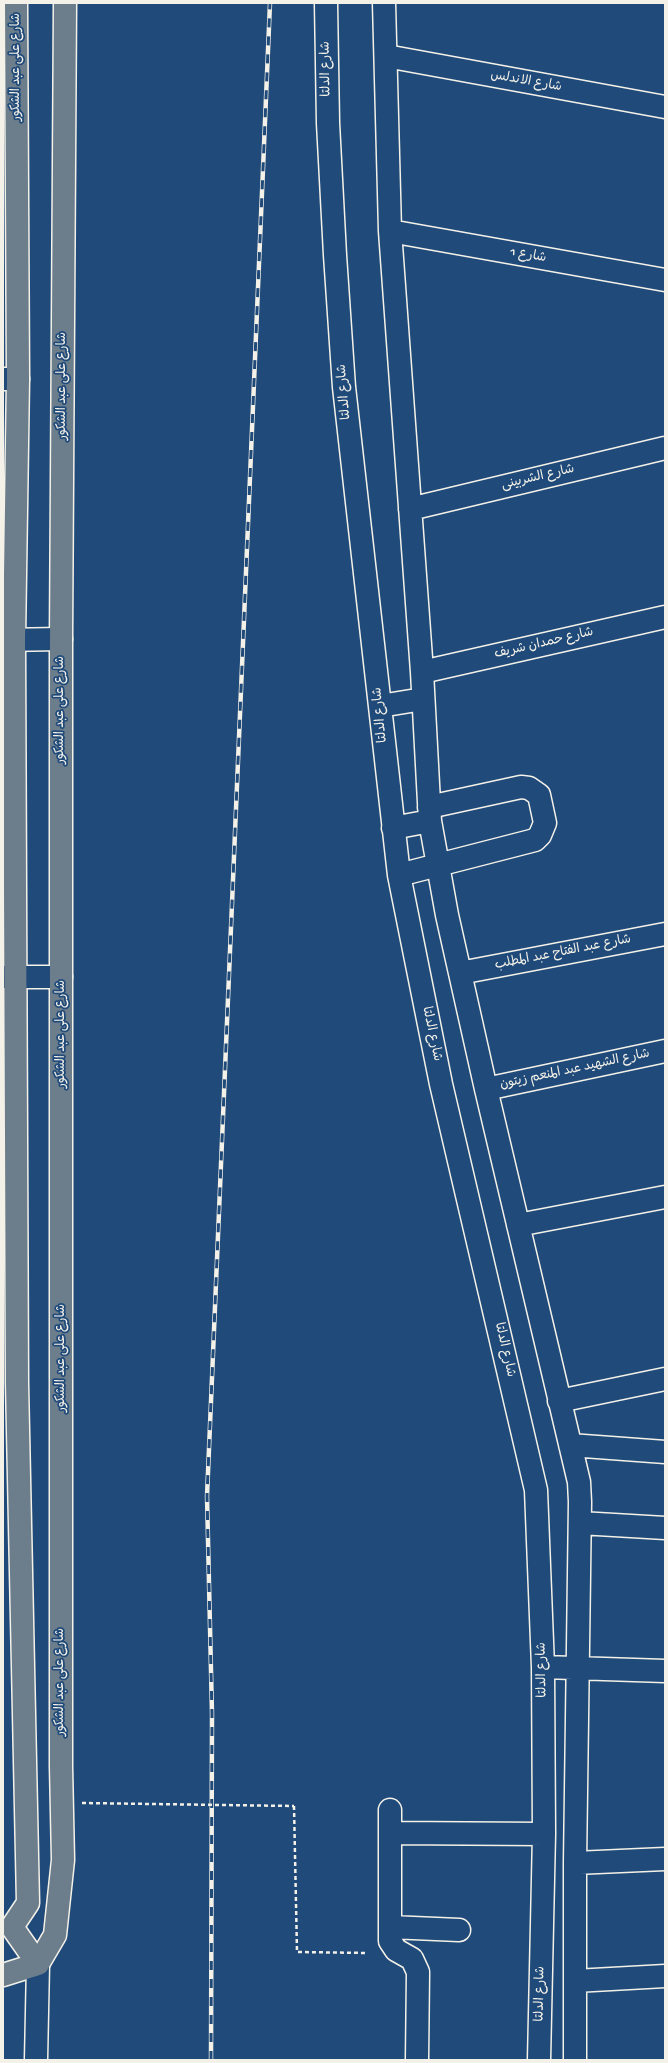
<!DOCTYPE html>
<html>
<head>
<meta charset="utf-8">
<style>
	body { margin:0 }
	#map { position:relative; width:668px; height:2063px; overflow:hidden; background:#1f4a7a; font-family:"Gochi Hand",sans-serif }
	canvas { display:block }
	.frame { position:absolute; inset:0; border:4px solid #f4f1e8; pointer-events:none }
</style>
</head>
<body>
<div id="map">
<canvas width="668" height="2063"></canvas>
<div class="frame"></div>
</div>
<script>
const ctx = document.querySelector('canvas').getContext('2d');
ctx.lineJoin = 'round';
function toPath(rows) {
  const path = new Path2D();
  for (const r of rows) {
    path.moveTo(r[0], r[1]);
    for (let i = 2; i < r.length; i += 2) path.lineTo(r[i], r[i + 1]);
  }
  return path;
}
function strokePath(path, color, width, dash) {
  ctx.strokeStyle = color;
  ctx.lineWidth = width;
  ctx.lineCap = dash ? 'butt' : 'round';
  ctx.setLineDash(dash || []);
  ctx.stroke(path);
}
function write(font, color, halo, rows, align = 'center') {
  ctx.font = font + ' "Gochi Hand","Playpen Sans Arabic",sans-serif';
  ctx.lineWidth = 3.5;
  ctx.setLineDash([]);
  ctx.textBaseline = 'middle';
  ctx.strokeStyle = halo;
  ctx.fillStyle = color;
  for (const [text, x, y, turn = 0] of rows) {
    ctx.save();
    ctx.translate(x, y);
    ctx.rotate((+turn || 0) * Math.PI / 180);
    ctx.textAlign = isNaN(turn) ? turn : align;
    if (halo) ctx.strokeText(text, 0, 0);
    ctx.fillText(text, 0, 0);
    ctx.restore();
  }
}
const path = toPath([
	[294,1806,297,1952,367,1953]
]);
const minor = toPath([
	[326,3,328,123,335,255,344,387,399,875,441,1084,536,1490,543,1667,544,1834,539,2060],
	[384,3,390,231,422,672,430,821,447,915,486,1089,579,1482,580,1502,575,1863,575,2060],
	[386,56,665,107],
	[390,231,665,280],
	[3,379,18,379],
	[410,509,665,448],
	[3,640,61,639],
	[422,672,665,617],
	[380,706,423,699],
	[393,828,430,821],
	[399,875,535,840,540,835,545,823,539,795,529,788,521,787,429,807],
	[460,973,665,934],
	[3,977,61,977],
	[486,1089,665,1051],
	[518,1225,665,1197],
	[559,1401,665,1379],
	[570,1445,665,1452],
	[580,1523,665,1528],
	[543,1667,665,1671],
	[390,1810,390,1941,396,1950,412,1959,418,1972,417,2060],
	[390,1833,544,1834],
	[575,1863,665,1859],
	[390,1927,459,1930],
	[575,1981,665,1976],
	[36,2060,38,1964]
]);
const major = toPath([
	[12,1927,28,1903,17,1383,14,640,18,379,16,3],
	[12,1927,38,1964],
	[38,1964,55,1935,63,1860,61,1766,61,639,65,3],
	[3,1975,38,1964]
]);
const rail = toPath([
	[211,2060,212,1714,207,1496,270,3]
]);
const pathBridge = toPath([
	[82,1803,294,1806]
]);
const streetNames = [
	["شارع على عبد الشكور",17,67,-90],
	["شارع الدلتا",327,69,-91],
	["شارع الاندلس",526,82,10],
	["شارع 1",528,256,10],
	["شارع على عبد الشكور",63,386,-90],
	["شارع الدلتا",345,392,-95],
	["شارع الشربينى",538,478,-13],
	["شارع حمدان شريف",544,644,-13],
	["شارع على عبد الشكور",61,710,-90],
	["شارع الدلتا",381,715,-96],
	["شارع عبد الفتاح عبد المطلب",563,953,-11],
	["شارع على عبد الشكور",62,1034,-90],
	["شارع الدلتا",431,1034,78],
	["شارع الشهيد عبد المنعم زيتون",575,1070,-12],
	["شارع الدلتا",504,1350,77],
	["شارع على عبد الشكور",62,1358,-90],
	["شارع الدلتا",543,1670,-91],
	["شارع على عبد الشكور",61,1682,-90],
	["شارع الدلتا",541,1994,-89]
];
strokePath(minor, '#f4f1e8', 25);
strokePath(major, '#f4f1e8', 25);
strokePath(path, '#f4f1e8', 2.5, [4, 3]);
strokePath(minor, '#1f4a7a', 22);
strokePath(major, '#6c7d8c', 22);
strokePath(rail, '#f4f1e8', 4.5);
strokePath(rail, '#1f4a7a', 3, [9]);
strokePath(pathBridge, '#f4f1e8', 2.5, [4, 3]);
write('13px', '#f4f1e8', '#1f4a7a', streetNames);
</script>
</body>
</html>
